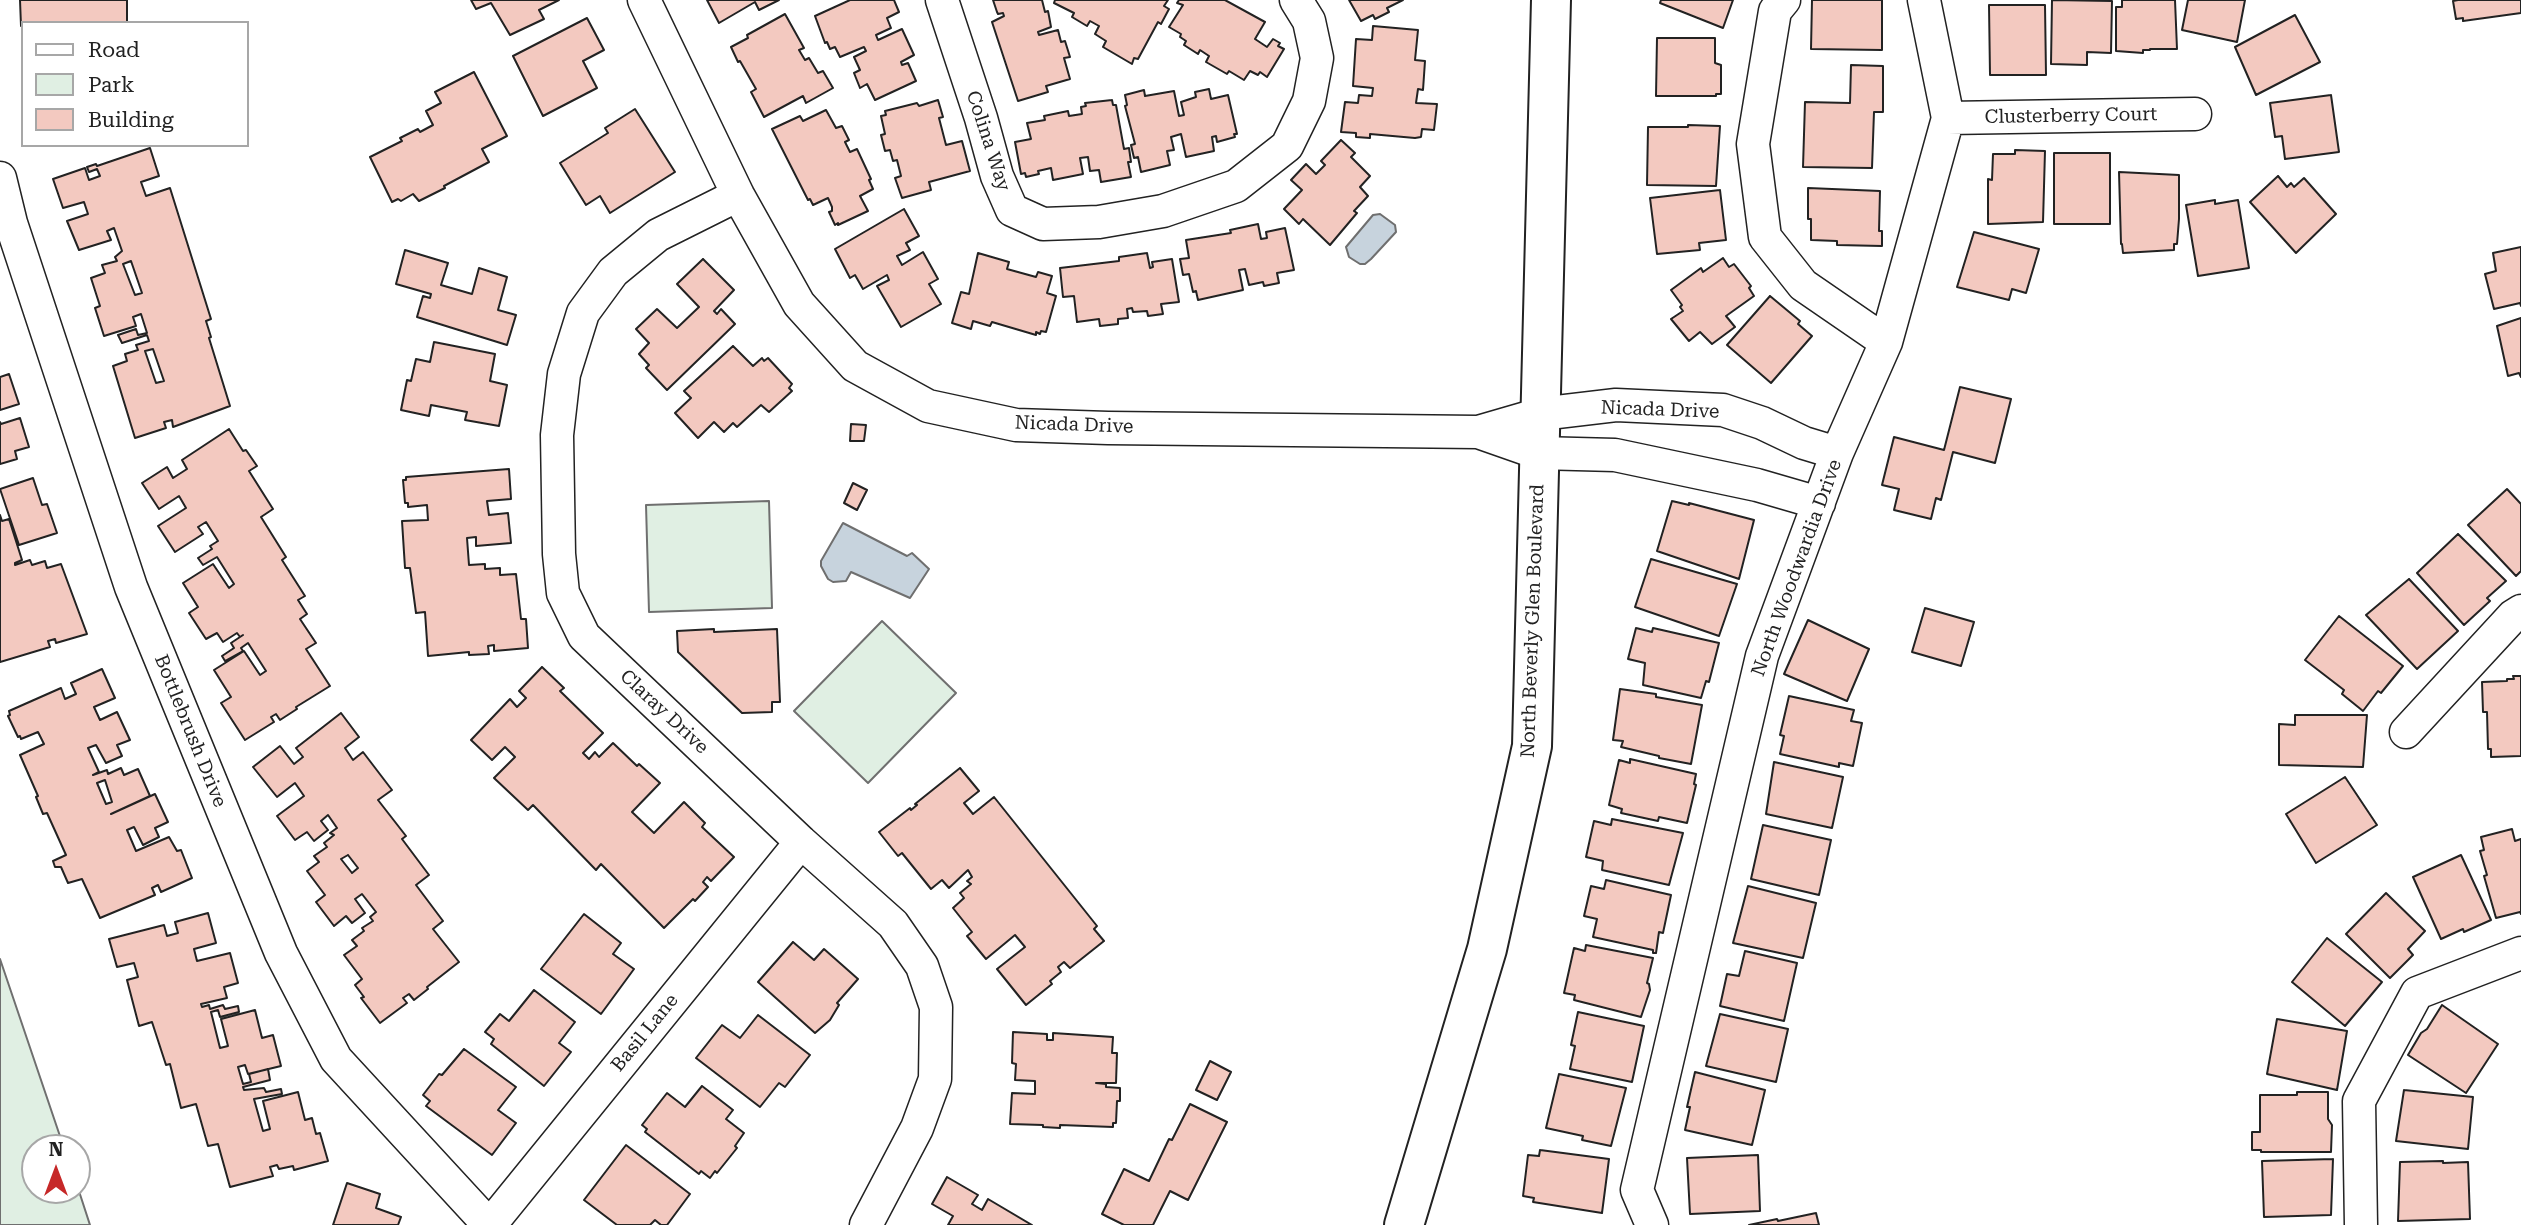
<!DOCTYPE html>
<html>
<head>
<meta charset="utf-8">
<style>
	body { margin:0 }
	#map { position:relative; width:2521px; height:1225px; overflow:hidden; background:#fff; font-family:"Roboto Serif",serif }
	canvas { display:block }
	.legend { position:absolute; left:21px; top:21px; width:228px; height:126px; box-sizing:border-box; background:#fff; border:2px solid #a7a7a7; margin:0; padding:9px 12px; list-style:none; font-size:21px; color:#222 }
	.legend li { display:flex; align-items:center; gap:14px; height:35px }
	.legend b { width:35px; border:2px solid #a7a7a7 }
	.north { position:absolute; left:21px; top:1134px; width:70px; height:70px; box-sizing:border-box; background:#fff; border:2px solid #a7a7a7; border-radius:50%; rotate:0deg; font-size:19px; font-weight:700; line-height:28px; text-align:center; color:#222 }
	.north::after { content:''; display:block; margin:auto; width:24px; height:32px; background:#c62828; clip-path:polygon(50% 0,100% 100%,50% 72%,0 100%) }
</style>
</head>
<body>
<div id="map">
<canvas width="2521" height="1225"></canvas>
<ul class="legend">
<li><b style="height:9px;background:#fff"></b>Road</li>
<li><b style="height:19px;background:#e0efe3"></b>Park</li>
<li><b style="height:19px;background:#f3c9c0"></b>Building</li>
</ul>
<div class="north">N</div>
</div>
<script>
const ctx = document.querySelector('canvas').getContext('2d');
ctx.lineJoin = 'round';
function fill(path, color) {
  ctx.fillStyle = color;
  ctx.fill(path, 'evenodd');
}
function toPath(rows) {
  const path = new Path2D();
  for (const r of rows) {
    path.moveTo(r[0], r[1]);
    for (let i = 2; i < r.length; i += 2) path.lineTo(r[i], r[i + 1]);
  }
  return path;
}
function strokePath(path, color, width, dash) {
  ctx.strokeStyle = color;
  ctx.lineWidth = width;
  ctx.lineCap = dash ? 'butt' : 'round';
  ctx.setLineDash(dash || []);
  ctx.stroke(path);
}
function write(font, color, halo, rows, align = 'center') {
  ctx.font = font + ' "Roboto Serif",serif';
  ctx.lineWidth = 5;
  ctx.setLineDash([]);
  ctx.textBaseline = 'middle';
  ctx.strokeStyle = halo;
  ctx.fillStyle = color;
  for (const [text, x, y, turn = 0] of rows) {
    ctx.save();
    ctx.translate(x, y);
    ctx.rotate((+turn || 0) * Math.PI / 180);
    ctx.textAlign = isNaN(turn) ? turn : align;
    if (halo) ctx.strokeText(text, 0, 0);
    ctx.fillText(text, 0, 0);
    ctx.restore();
  }
}
const green = toPath([
	[769,501,772,608,649,612,646,505,769,501],
	[882,621,956,693,868,783,794,711,882,621],
	[0,959,64,1148,35,1148,35,1190,77,1190,77,1185,90,1225,0,1225,0,959]
]);
const water = toPath([
	[1380,214,1395,225,1396,232,1371,259,1365,264,1360,264,1349,257,1346,247,1373,215,1380,214],
	[843,523,907,556,912,553,929,569,910,598,851,572,846,581,833,582,828,579,821,566,821,561,843,523]
]);
const building = toPath([
	[20,0,127,0,127,23,23,23,21,26,20,0],
	[471,0,559,0,539,10,544,19,510,35,491,3,476,9,471,0],
	[707,0,779,0,759,10,755,2,719,23,707,0],
	[850,0,894,0,899,12,887,18,891,28,876,35,878,40,902,29,914,55,901,62,902,65,908,63,916,81,875,100,867,84,860,88,854,73,860,70,854,57,866,51,864,47,840,57,835,47,830,49,827,42,825,43,815,16,850,0],
	[993,0,1042,0,1045,12,1048,11,1049,16,1051,27,1038,32,1039,35,1058,30,1061,42,1065,41,1070,57,1064,58,1070,79,1046,86,1048,92,1018,101,992,22,1004,16,1003,13,998,14,997,12,993,0],
	[1055,0,1168,0,1164,6,1169,9,1161,24,1158,22,1138,59,1134,58,1132,64,1103,47,1106,41,1095,34,1099,26,1090,21,1087,26,1072,17,1074,13,1054,3,1055,0],
	[1179,0,1225,0,1265,22,1255,39,1267,47,1273,39,1280,43,1278,46,1284,49,1267,77,1260,72,1258,75,1250,71,1244,80,1229,71,1227,74,1206,62,1209,56,1200,50,1198,54,1184,45,1186,41,1180,37,1181,34,1169,27,1183,5,1177,3,1179,0],
	[1349,0,1403,0,1387,8,1389,12,1375,19,1373,15,1361,21,1349,0],
	[1661,0,1733,0,1723,28,1660,3,1661,0],
	[1812,0,1882,0,1882,50,1811,49,1812,0],
	[2052,0,2112,1,2111,53,2087,52,2087,65,2051,64,2052,0],
	[2122,0,2175,0,2177,49,2150,49,2150,50,2143,50,2143,53,2116,51,2116,7,2122,7,2122,0],
	[2188,0,2245,0,2237,42,2182,30,2188,0],
	[2458,0,2521,0,2521,13,2463,21,2463,18,2456,19,2453,1,2458,0],
	[1989,5,2045,5,2046,75,1990,75,1989,5],
	[785,14,804,48,799,50,805,60,809,58,818,73,823,71,833,88,806,103,803,96,764,117,751,92,756,89,740,61,738,62,731,47,748,38,747,35,785,14],
	[2295,15,2320,62,2256,95,2235,47,2295,15],
	[587,18,604,50,583,61,597,88,543,116,513,56,587,18],
	[1373,26,1418,30,1415,60,1425,61,1423,90,1418,89,1416,103,1437,104,1434,130,1422,129,1421,137,1415,138,1370,134,1370,138,1356,137,1356,133,1341,132,1345,102,1358,103,1359,95,1372,96,1373,88,1353,86,1356,39,1372,40,1373,26],
	[1657,38,1715,38,1715,63,1721,65,1721,94,1716,94,1716,96,1656,96,1657,38],
	[1851,65,1883,66,1883,112,1874,112,1872,168,1803,167,1805,102,1850,103,1851,65],
	[474,72,507,136,482,149,489,162,444,186,445,188,419,201,413,194,401,201,398,199,392,202,370,157,402,141,400,138,418,129,420,132,433,125,426,111,441,103,435,92,474,72],
	[1209,89,1211,99,1228,95,1237,134,1234,134,1235,137,1217,142,1216,136,1212,137,1214,151,1186,157,1181,134,1171,137,1174,150,1167,151,1170,165,1141,172,1138,157,1134,158,1131,145,1135,144,1125,106,1127,105,1125,95,1144,90,1145,96,1174,91,1179,116,1184,115,1181,102,1196,97,1195,92,1209,89],
	[2331,95,2339,152,2285,159,2282,136,2275,137,2270,103,2331,95],
	[938,100,943,117,939,118,946,145,962,141,970,171,929,182,931,190,902,198,895,178,901,176,897,160,893,161,890,150,885,151,881,135,885,134,881,116,886,115,885,111,917,103,919,106,938,100],
	[1112,100,1113,105,1116,105,1124,149,1129,148,1131,162,1128,162,1131,177,1101,182,1099,170,1090,171,1088,157,1080,158,1083,174,1053,180,1051,168,1038,171,1039,174,1026,177,1025,173,1021,174,1015,142,1031,139,1027,123,1045,120,1044,116,1068,111,1069,116,1082,114,1081,107,1086,106,1085,103,1112,100],
	[635,109,675,172,610,213,600,196,586,205,560,163,608,133,605,128,635,109],
	[826,110,836,128,842,126,849,140,845,142,850,152,857,149,871,179,869,180,873,189,860,196,868,211,838,225,838,223,835,225,829,212,832,211,832,207,828,198,813,205,810,199,808,200,772,129,800,116,803,121,826,110],
	[1688,125,1720,126,1716,186,1647,185,1648,127,1688,127,1688,125],
	[1341,140,1355,153,1351,157,1370,176,1360,187,1368,196,1354,211,1357,213,1330,245,1303,219,1299,224,1284,209,1302,190,1291,180,1306,164,1316,174,1325,165,1321,161,1341,140],
	[150,148,159,176,141,182,146,196,170,188,211,319,206,321,211,337,209,338,230,406,173,427,172,420,164,422,166,428,135,438,113,366,127,361,125,354,138,350,136,345,149,341,147,335,122,343,118,335,136,329,138,335,147,333,141,314,133,317,136,326,104,336,95,308,100,306,91,278,105,273,102,265,117,261,115,257,122,251,114,228,107,231,111,240,79,250,67,221,88,214,84,202,63,208,53,179,85,168,89,180,100,176,97,169,89,172,87,167,96,164,97,166,150,148],
	[131,261,142,293,135,295,123,264,131,261],
	[153,349,164,381,156,383,145,351,153,349],
	[2015,150,2045,151,2043,222,1988,224,1988,179,1992,180,1993,154,2015,154,2015,150],
	[2054,153,2110,153,2110,224,2054,224,2054,153],
	[2119,172,2179,175,2179,219,2177,244,2174,244,2174,250,2123,253,2122,244,2121,244,2119,172],
	[2278,176,2287,187,2291,183,2294,187,2304,178,2336,214,2296,253,2250,202,2278,176],
	[1808,188,1880,191,1879,231,1882,231,1882,246,1837,245,1837,241,1811,240,1811,219,1808,219,1808,188],
	[1720,190,1726,240,1699,243,1700,250,1657,254,1650,198,1720,190],
	[2215,200,2215,204,2238,200,2249,268,2198,276,2186,205,2215,200],
	[904,209,919,236,906,243,910,250,897,256,902,265,923,252,938,279,929,284,941,304,901,327,877,286,889,280,887,275,863,289,855,275,850,278,835,249,904,209],
	[1258,224,1261,239,1267,238,1266,232,1285,228,1294,270,1277,273,1279,283,1264,286,1263,282,1249,285,1245,269,1239,270,1243,290,1198,300,1196,291,1193,292,1189,274,1183,275,1180,259,1189,258,1186,240,1231,233,1230,230,1258,224],
	[1974,232,2039,249,2026,293,2012,289,2009,300,1957,287,1974,232],
	[2521,247,2521,306,2520,303,2494,309,2485,274,2496,271,2493,253,2521,247],
	[405,250,448,263,441,285,472,294,479,268,507,277,498,310,516,315,507,345,417,317,423,296,430,298,431,294,396,284,405,250],
	[978,253,1009,262,1007,269,1036,277,1038,272,1052,276,1047,293,1056,296,1046,332,1041,331,1040,334,1036,332,1036,335,992,322,990,326,973,321,971,329,952,323,961,292,969,294,978,253],
	[1147,253,1150,268,1153,267,1152,262,1172,259,1179,302,1161,304,1163,314,1148,316,1147,311,1133,312,1132,308,1127,309,1128,318,1118,319,1118,324,1100,326,1099,319,1077,322,1074,296,1063,297,1060,268,1119,261,1119,257,1147,253],
	[1723,258,1729,267,1734,264,1751,286,1749,288,1754,296,1726,316,1735,327,1712,344,1700,332,1689,341,1671,319,1683,311,1680,307,1682,305,1671,290,1701,268,1703,272,1723,258],
	[703,259,734,290,714,311,717,314,721,309,735,324,667,390,646,368,649,365,639,354,649,343,636,329,657,309,677,328,699,307,677,284,703,259],
	[1770,296,1800,321,1798,324,1812,336,1771,383,1727,345,1770,296],
	[2521,318,2521,377,2519,373,2508,376,2497,326,2521,318],
	[434,342,495,354,490,381,507,385,499,426,465,420,467,412,431,405,429,416,401,410,407,380,411,381,416,359,430,362,434,342],
	[733,346,753,366,762,358,764,361,768,358,792,384,789,388,792,391,769,412,761,405,737,427,733,423,724,432,714,422,698,438,675,413,691,398,684,391,733,346],
	[9,374,19,404,0,410,0,377,9,374],
	[1960,387,2011,399,1995,463,1953,452,1941,500,1936,498,1931,519,1894,510,1899,489,1882,485,1894,437,1944,450,1960,387],
	[20,418,29,447,15,451,17,459,0,464,0,422,1,424,20,418],
	[851,424,866,425,864,441,850,441,851,424],
	[229,429,243,451,246,450,257,466,249,471,273,509,261,517,286,557,282,560,305,596,298,600,307,614,300,619,316,643,306,649,330,686,296,707,297,709,280,720,276,714,271,717,274,722,245,740,221,703,231,697,214,670,244,651,260,675,266,671,248,643,241,648,243,651,225,661,222,656,234,648,231,643,243,635,240,637,237,633,223,642,217,633,206,639,189,613,198,607,183,583,213,564,229,588,234,584,217,557,203,565,198,558,212,549,210,546,218,541,206,522,198,527,203,534,175,552,158,526,186,508,179,496,159,509,142,483,167,467,173,478,187,469,182,460,229,429],
	[509,469,511,499,487,501,489,515,508,513,511,543,476,546,476,537,467,538,469,565,485,564,485,569,500,568,500,575,516,574,521,619,526,619,528,648,494,651,494,645,488,646,489,654,469,655,469,652,428,656,425,612,416,613,410,568,405,568,402,521,428,520,427,505,408,507,408,503,405,503,403,480,406,480,406,477,509,469],
	[33,478,42,505,47,504,57,533,19,545,0,489,33,478],
	[853,483,867,490,857,510,844,503,853,483],
	[2507,489,2521,504,2521,571,2516,576,2468,525,2507,489],
	[1672,501,1689,505,1689,503,1754,520,1739,579,1657,551,1672,501],
	[0,515,2,521,9,519,22,560,15,563,15,565,30,560,32,565,45,561,47,568,61,564,87,634,56,643,55,639,48,641,50,647,0,662,0,515],
	[2458,534,2506,581,2487,598,2490,601,2464,625,2417,573,2458,534],
	[1651,559,1737,584,1719,636,1635,607,1651,559],
	[2409,579,2458,631,2417,669,2366,615,2409,579],
	[1925,608,1974,622,1961,666,1912,652,1925,608],
	[2339,616,2403,666,2381,693,2378,691,2363,711,2342,694,2344,690,2305,660,2339,616],
	[1808,620,1869,649,1847,701,1784,674,1808,620],
	[1636,628,1652,632,1653,628,1719,643,1709,682,1706,681,1701,698,1643,685,1645,663,1628,659,1636,628],
	[714,629,714,632,777,629,780,702,772,702,772,712,742,713,678,652,677,631,714,629],
	[542,667,564,688,560,691,603,733,583,753,589,759,595,752,599,757,613,743,637,766,639,764,660,783,632,812,654,833,684,802,705,823,702,827,734,857,711,881,707,877,703,882,708,887,695,901,693,899,664,928,601,864,596,870,533,805,528,810,494,778,515,757,505,747,492,760,471,740,510,699,517,707,526,698,519,691,542,667],
	[102,669,115,698,94,707,100,720,117,712,130,740,117,745,122,756,106,763,96,745,88,748,99,772,93,775,107,770,108,774,121,768,124,775,138,769,150,796,111,814,155,794,168,822,155,828,159,837,143,845,134,827,127,830,136,851,169,837,177,851,181,850,192,878,161,892,158,885,152,888,155,895,100,918,82,879,68,883,61,867,55,867,53,861,66,855,47,813,43,814,36,797,38,796,20,755,44,744,38,732,21,739,20,736,18,737,8,716,10,715,9,711,61,688,65,699,76,694,71,683,102,669],
	[105,780,112,802,106,804,97,783,105,780],
	[2513,676,2521,676,2521,756,2491,757,2491,749,2488,749,2487,712,2483,712,2482,682,2507,681,2507,679,2514,679,2513,676],
	[1620,689,1656,694,1656,697,1702,705,1691,764,1659,758,1659,756,1621,747,1623,741,1613,740,1620,689],
	[1789,696,1854,710,1851,721,1862,723,1853,766,1839,763,1839,767,1780,754,1784,736,1780,735,1789,696],
	[341,713,359,737,345,748,353,760,363,752,392,790,378,800,406,836,402,839,429,875,416,885,443,921,433,929,459,962,427,987,428,989,414,1000,409,994,403,998,407,1003,380,1023,361,998,364,997,355,985,362,979,344,955,357,946,352,940,364,931,362,928,373,921,370,917,376,912,362,894,355,899,365,913,352,923,346,916,334,926,316,902,325,895,307,871,319,862,314,856,327,847,324,843,334,835,330,833,337,828,328,815,321,821,328,830,314,841,307,832,295,840,277,816,304,796,295,783,277,797,253,767,280,746,294,764,303,757,296,748,341,713],
	[348,855,358,868,352,873,341,859,348,855],
	[2295,715,2367,715,2363,767,2279,765,2279,724,2295,725,2295,715],
	[1630,759,1696,774,1694,784,1696,785,1687,823,1659,817,1658,821,1621,813,1622,809,1609,805,1619,760,1630,763,1630,759],
	[1774,762,1843,777,1832,828,1766,814,1774,762],
	[960,768,979,791,964,803,973,814,994,797,1097,926,1094,929,1104,941,1070,968,1064,962,1058,967,1061,972,1050,981,1052,984,1026,1005,997,969,1025,947,1015,935,986,959,967,936,972,932,953,908,964,898,960,893,971,884,967,881,972,877,968,870,949,888,942,880,931,889,902,853,898,856,879,832,910,808,911,810,917,805,915,804,960,768],
	[2345,777,2377,825,2316,863,2286,814,2345,777],
	[1612,819,1683,833,1669,885,1602,870,1603,861,1586,857,1594,821,1611,825,1612,819],
	[1763,825,1831,840,1819,895,1751,879,1763,825],
	[2512,829,2515,841,2521,839,2521,914,2520,912,2496,918,2484,876,2487,875,2480,851,2484,850,2481,837,2512,829],
	[2461,855,2491,920,2464,932,2463,929,2441,939,2413,877,2461,855],
	[1606,880,1671,895,1663,933,1659,932,1656,953,1653,953,1653,950,1593,937,1597,919,1584,916,1591,886,1604,889,1606,880],
	[1748,886,1816,903,1803,958,1733,943,1748,886],
	[2386,893,2425,931,2408,949,2413,955,2390,978,2346,934,2386,893],
	[208,913,216,943,194,949,197,961,230,953,238,983,224,987,227,998,201,1004,202,1007,209,1005,210,1009,223,1005,225,1009,238,1006,239,1012,220,1017,218,1010,211,1012,220,1048,228,1046,221,1019,255,1010,262,1038,273,1035,281,1066,248,1074,245,1065,238,1067,243,1084,251,1082,249,1074,268,1069,270,1080,243,1087,244,1090,264,1088,266,1092,281,1089,282,1094,254,1099,263,1131,270,1129,263,1101,298,1092,305,1120,312,1118,316,1134,320,1133,328,1161,294,1170,293,1166,279,1169,277,1165,270,1167,273,1176,230,1187,218,1144,208,1146,196,1104,181,1108,170,1064,166,1065,152,1022,139,1026,127,980,138,977,134,963,117,967,109,939,164,925,167,936,178,933,175,922,208,913],
	[584,914,621,943,613,954,634,969,601,1014,541,969,584,914],
	[2327,938,2382,982,2345,1026,2292,982,2327,938],
	[793,942,814,960,824,949,858,979,837,1003,839,1005,830,1020,815,1033,758,982,793,942],
	[1586,945,1653,958,1647,983,1649,984,1650,990,1641,1017,1574,1000,1575,995,1564,993,1574,948,1585,951,1586,945],
	[1745,951,1797,963,1784,1021,1720,1006,1727,974,1739,976,1745,951],
	[534,990,575,1022,559,1043,571,1052,544,1086,491,1044,494,1039,485,1032,500,1014,509,1021,534,990],
	[2442,1005,2498,1044,2466,1093,2408,1055,2421,1033,2427,1029,2442,1005],
	[1578,1012,1644,1026,1632,1082,1570,1069,1575,1046,1571,1045,1578,1012],
	[1720,1014,1788,1029,1776,1082,1706,1066,1720,1014],
	[758,1015,810,1055,785,1087,779,1083,760,1107,696,1058,722,1025,740,1038,758,1015],
	[2277,1019,2347,1031,2337,1090,2267,1074,2277,1019],
	[1013,1032,1047,1034,1047,1040,1053,1040,1053,1033,1113,1037,1112,1053,1117,1053,1116,1083,1096,1083,1106,1084,1106,1087,1120,1088,1120,1101,1117,1101,1116,1123,1113,1123,1113,1127,1060,1125,1060,1128,1043,1127,1043,1125,1010,1124,1012,1093,1035,1094,1035,1081,1015,1080,1016,1064,1012,1063,1013,1032],
	[464,1049,516,1087,498,1110,516,1123,492,1155,426,1106,430,1101,423,1095,439,1074,442,1075,464,1049],
	[1210,1061,1231,1072,1217,1100,1196,1090,1210,1061],
	[1695,1072,1765,1090,1752,1145,1685,1130,1690,1107,1687,1107,1695,1072],
	[1559,1074,1626,1088,1611,1146,1582,1140,1583,1136,1546,1128,1559,1074],
	[702,1086,733,1110,726,1119,744,1133,735,1146,737,1148,717,1173,715,1171,710,1178,701,1171,699,1174,645,1132,647,1129,642,1125,667,1093,685,1107,702,1086],
	[2404,1090,2473,1097,2468,1149,2396,1141,2404,1090],
	[2297,1092,2328,1092,2328,1119,2332,1125,2331,1152,2261,1152,2261,1150,2252,1150,2252,1132,2260,1132,2260,1095,2297,1095,2297,1092],
	[1190,1104,1227,1122,1188,1200,1170,1191,1153,1225,1124,1225,1102,1214,1124,1169,1149,1181,1169,1139,1172,1140,1190,1104],
	[626,1145,690,1194,667,1225,661,1225,655,1220,650,1225,617,1225,584,1200,626,1145],
	[1540,1150,1609,1159,1602,1213,1533,1202,1534,1198,1523,1196,1528,1155,1539,1156,1540,1150],
	[1758,1155,1760,1211,1690,1214,1687,1158,1758,1155],
	[2333,1159,2331,1215,2264,1217,2262,1161,2333,1159],
	[2443,1161,2443,1163,2468,1162,2470,1219,2398,1221,2400,1162,2443,1161],
	[947,1177,978,1195,972,1204,982,1210,988,1199,1032,1225,948,1225,953,1216,932,1204,947,1177],
	[347,1183,380,1194,376,1208,401,1217,398,1225,333,1225,347,1183],
	[1816,1213,1819,1225,1749,1225,1777,1219,1778,1221,1816,1213]
]);
const minor = toPath([
	[644,0,738,195,799,304,855,366,928,406,1016,425,1108,428,1478,432,1540,414,1616,405,1723,410,1762,423,1804,443,1837,453],
	[942,0,981,118,997,176,1012,210,1043,224,1099,222,1163,211,1236,186,1287,146,1309,101,1317,58,1309,21,1296,0],
	[1784,0,1775,11,1753,144,1765,237,1803,285,1886,342],
	[1948,118,2195,114],
	[0,178,11,223,131,587,281,953,336,1059,489,1225],
	[738,195,658,235,613,272,583,313,564,374,557,435,559,554,563,593,584,636,801,842,893,924,922,966,936,1007,935,1079,917,1128,866,1225],
	[1478,432,1538,453,1615,455,1757,485,1819,503],
	[2406,732,2513,616,2521,611],
	[490,1225,801,842],
	[1652,1225,1637,1190,1762,656,1837,453,1886,342,1948,118,1924,0],
	[2361,1225,2359,1101,2417,993,2521,953]
]);
const major = toPath([
	[1404,1225,1487,949,1532,746,1551,0]
]);
const streetNames = [
	["Clusterberry Court",2071,116,-1],
	["Colina Way",988,141,72],
	["Nicada Drive",1660,410,2],
	["Nicada Drive",1074,425,2],
	["North Woodwardia Drive",1797,568,-70],
	["North Beverly Glen Boulevard",1533,621,-88],
	["Claray Drive",664,712,43],
	["Bottlebrush Drive",190,731,68],
	["Basil Lane",645,1033,-51]
];
fill(green, '#e0efe3');
strokePath(green, '#6f6f6f', 2);
fill(water, '#c7d3dd');
strokePath(water, '#6f6f6f', 2);
fill(building, '#f3c9c0');
strokePath(building, '#222', 2);
strokePath(minor, '#222', 35);
strokePath(major, '#222', 42);
strokePath(minor, '#fff', 32);
strokePath(major, '#fff', 38);
write('19px', '#222', '#fff', streetNames);
</script>
</body>
</html>
